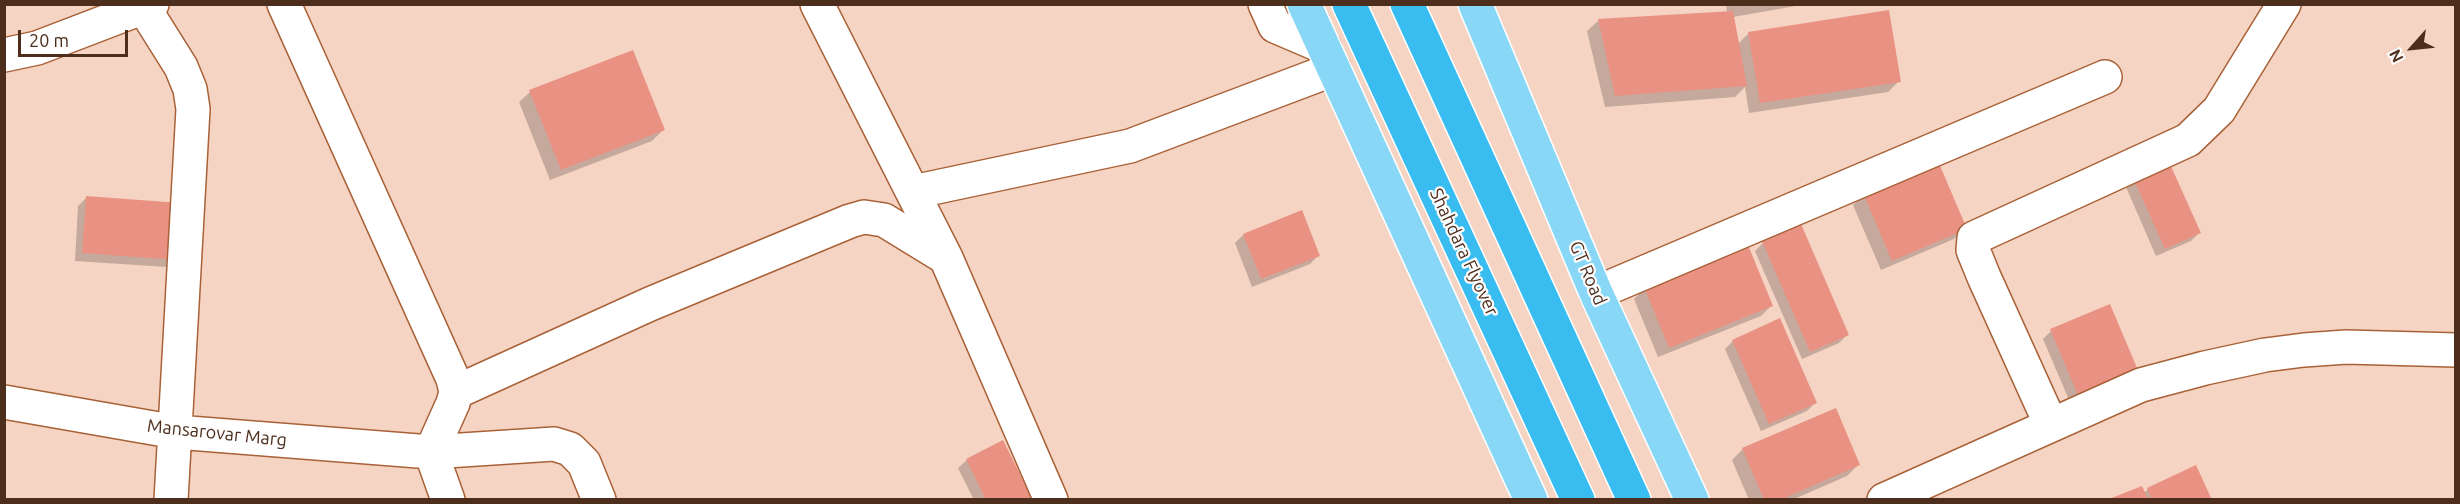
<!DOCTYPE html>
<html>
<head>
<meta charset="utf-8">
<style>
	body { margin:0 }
	#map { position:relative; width:2460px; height:504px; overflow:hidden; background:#f5d4c3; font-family:Ubuntu,sans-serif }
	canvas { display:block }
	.frame { position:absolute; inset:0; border:6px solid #4d2e1c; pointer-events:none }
	.north { position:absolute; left:2382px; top:18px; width:60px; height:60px; -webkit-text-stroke:4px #fdfdfd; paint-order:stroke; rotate:243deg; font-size:16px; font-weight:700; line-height:24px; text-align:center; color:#4d2e1c }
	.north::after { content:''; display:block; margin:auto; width:21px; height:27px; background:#4d2e1c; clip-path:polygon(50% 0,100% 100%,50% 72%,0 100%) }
	.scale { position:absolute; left:18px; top:30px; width:110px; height:27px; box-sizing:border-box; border:3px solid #4d2e1c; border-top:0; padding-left:8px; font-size:18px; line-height:21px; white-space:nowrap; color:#4d2e1c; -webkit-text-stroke:4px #fdfdfd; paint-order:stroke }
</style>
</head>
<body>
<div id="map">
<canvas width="2460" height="504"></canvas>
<div class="frame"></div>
<div class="north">N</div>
<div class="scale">20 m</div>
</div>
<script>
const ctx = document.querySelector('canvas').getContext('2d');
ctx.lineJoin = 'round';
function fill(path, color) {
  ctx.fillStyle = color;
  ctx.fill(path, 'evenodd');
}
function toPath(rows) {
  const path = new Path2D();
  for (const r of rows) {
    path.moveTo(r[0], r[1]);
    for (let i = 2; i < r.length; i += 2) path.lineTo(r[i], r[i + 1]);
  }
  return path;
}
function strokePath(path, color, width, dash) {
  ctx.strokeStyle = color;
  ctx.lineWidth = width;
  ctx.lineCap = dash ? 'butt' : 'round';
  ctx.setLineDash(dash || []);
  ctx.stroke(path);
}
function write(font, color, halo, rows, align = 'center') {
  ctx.font = font + ' Ubuntu,sans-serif';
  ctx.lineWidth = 4.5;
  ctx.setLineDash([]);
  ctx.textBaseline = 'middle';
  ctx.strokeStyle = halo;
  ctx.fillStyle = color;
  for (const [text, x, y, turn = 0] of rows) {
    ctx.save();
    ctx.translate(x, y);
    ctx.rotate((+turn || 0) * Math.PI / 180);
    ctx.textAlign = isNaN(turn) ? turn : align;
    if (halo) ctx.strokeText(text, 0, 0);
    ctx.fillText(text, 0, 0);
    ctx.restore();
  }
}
const shadow = toPath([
	[1726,4,1807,4,1733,17,1738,44,1749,33,1899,81,1888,92,1749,113,1745,87,1735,97,1605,107,1587,31,1598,21,1727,13],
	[530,92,663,130,652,141,550,180,519,102],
	[2130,170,2199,233,2191,241,2156,256,2122,178],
	[1864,194,1965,228,1954,239,1881,270,1853,205],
	[86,198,175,259,167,267,75,261,78,206],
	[1243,235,1318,256,1310,264,1252,287,1235,243],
	[1763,243,1847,335,1839,343,1802,359,1755,251],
	[1645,288,1772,305,1761,316,1658,357,1634,299],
	[2051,331,2130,382,2072,407,2043,339],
	[1733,341,1815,403,1807,411,1761,431,1725,349],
	[1743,449,1858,465,1847,476,1792,500,1749,500,1732,460],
	[967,460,1031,500,974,500,958,468],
	[2141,488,2143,494,2148,489,2210,500,2112,500]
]);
const building = toPath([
	[1889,10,1901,82,1760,103,1748,32],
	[1733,11,1747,86,1615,96,1598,19],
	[633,50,665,130,561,170,529,90],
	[2165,153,2201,233,2165,249,2129,169],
	[1938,161,1967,229,1892,261,1863,193],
	[86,196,180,203,176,260,82,253],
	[1302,210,1320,256,1261,279,1243,234],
	[1801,224,1849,335,1810,352,1762,241],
	[1748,245,1773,306,1669,348,1644,287],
	[2110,304,2140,375,2080,400,2050,329],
	[1780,318,1817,403,1769,424,1732,340],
	[1836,408,1860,465,1780,500,1764,500,1742,448],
	[1003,440,1033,500,986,500,966,459],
	[2196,465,2212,500,2152,500,2147,488],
	[2142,486,2148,499,2109,499]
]);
const street = toPath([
	[284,4,453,379,456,392,453,403,431,452,448,500],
	[817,4,946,258,1051,500],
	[144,8,181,67,190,89,193,109,171,500],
	[4,55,37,48,152,4],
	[913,192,1130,146,1334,69],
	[1596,293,2105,77],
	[456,392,650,304,850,221,864,217,884,220,946,258],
	[4,402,176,432,431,452,554,444,570,449,584,463,599,500],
	[2051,425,1984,277,1973,250,1974,238,2188,140,2219,110,2284,4],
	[1884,500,2141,385,2205,368,2265,355,2304,350,2346,347,2456,350]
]);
const secondary = toPath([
	[1265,4,1275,26,1324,47]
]);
const primary = toPath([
	[1304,4,1531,500],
	[1475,4,1596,293,1692,500]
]);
const highway = toPath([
	[1349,4,1578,500],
	[1407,4,1634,500]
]);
const streetNames = [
	["Shahdara Flyover",1464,252,65],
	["GT Road",1588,273,67],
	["Mansarovar Marg",217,433,6]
];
fill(shadow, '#0003');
fill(building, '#e99183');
strokePath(street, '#a96137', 36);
strokePath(secondary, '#a96137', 36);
strokePath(primary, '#fff', 36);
strokePath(highway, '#fff', 36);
strokePath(street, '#fff', 33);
strokePath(secondary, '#fff', 33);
strokePath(primary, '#88d7f6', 33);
strokePath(highway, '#39bdf0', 33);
write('18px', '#4d2e1c', '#fdfdfd', streetNames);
</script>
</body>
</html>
